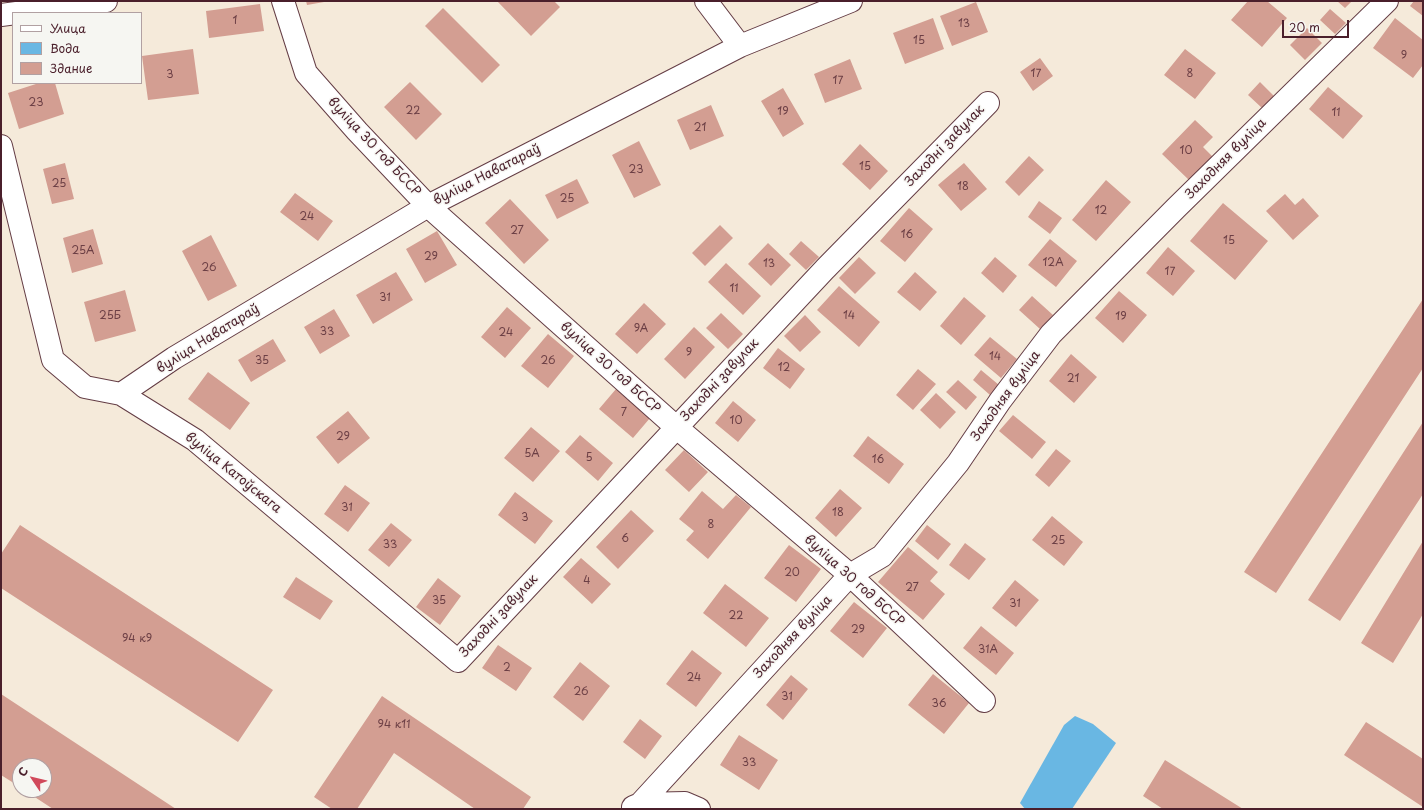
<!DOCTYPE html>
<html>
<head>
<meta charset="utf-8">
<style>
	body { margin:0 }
	#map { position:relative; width:1424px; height:810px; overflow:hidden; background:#f5eada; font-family:"Playpen Sans",sans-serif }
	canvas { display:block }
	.frame { position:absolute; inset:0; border:2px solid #4a1f2b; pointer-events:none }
	.legend { position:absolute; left:12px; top:12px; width:130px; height:72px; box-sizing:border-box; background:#f6f6f2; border:1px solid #b1a0a2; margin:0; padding:5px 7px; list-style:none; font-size:12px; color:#4a1f2b }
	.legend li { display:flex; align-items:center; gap:8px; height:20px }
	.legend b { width:20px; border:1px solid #b1a0a2 }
	.north { position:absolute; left:12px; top:758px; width:40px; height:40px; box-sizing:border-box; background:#f6f6f2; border:1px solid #b1a0a2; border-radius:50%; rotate:305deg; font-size:11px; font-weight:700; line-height:16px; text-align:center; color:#4a1f2b }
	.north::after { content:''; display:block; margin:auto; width:14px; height:18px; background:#d1495b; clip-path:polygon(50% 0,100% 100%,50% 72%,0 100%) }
	.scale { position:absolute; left:1282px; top:20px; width:67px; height:18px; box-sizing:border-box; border:2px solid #4a1f2b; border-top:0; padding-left:5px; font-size:12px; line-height:14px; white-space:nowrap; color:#4a1f2b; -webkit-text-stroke:3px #f6f6f2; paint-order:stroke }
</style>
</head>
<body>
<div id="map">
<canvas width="1424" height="810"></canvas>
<div class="frame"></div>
<ul class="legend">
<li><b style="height:5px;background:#fff"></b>Улица</li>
<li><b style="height:11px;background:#69b7e3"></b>Вода</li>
<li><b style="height:11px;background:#d39e92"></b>Здание</li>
</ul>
<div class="north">С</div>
<div class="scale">20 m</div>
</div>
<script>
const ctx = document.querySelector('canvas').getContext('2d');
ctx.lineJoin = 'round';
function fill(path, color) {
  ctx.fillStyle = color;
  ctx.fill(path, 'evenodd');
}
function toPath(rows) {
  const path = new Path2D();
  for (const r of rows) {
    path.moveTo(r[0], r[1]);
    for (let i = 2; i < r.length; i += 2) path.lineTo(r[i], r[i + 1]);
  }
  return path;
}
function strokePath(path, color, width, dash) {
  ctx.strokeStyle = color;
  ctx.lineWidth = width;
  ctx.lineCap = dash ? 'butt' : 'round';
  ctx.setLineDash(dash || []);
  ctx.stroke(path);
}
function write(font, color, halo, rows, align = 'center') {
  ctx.font = font + ' "Playpen Sans",sans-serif';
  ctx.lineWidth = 3;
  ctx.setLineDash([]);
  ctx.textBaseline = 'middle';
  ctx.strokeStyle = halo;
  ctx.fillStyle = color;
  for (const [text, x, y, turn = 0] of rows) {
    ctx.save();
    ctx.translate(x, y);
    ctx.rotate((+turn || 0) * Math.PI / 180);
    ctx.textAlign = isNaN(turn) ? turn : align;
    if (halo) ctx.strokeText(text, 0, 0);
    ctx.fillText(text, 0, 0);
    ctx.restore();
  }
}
const water = toPath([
	[1075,716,1093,724,1116,743,1072,809,1025,809,1020,803,1064,725]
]);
const building = toPath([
	[306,1,324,1,324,2,307,5],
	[497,1,554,1,560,7,531,36],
	[1248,1,1267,1,1287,18,1262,47,1231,20],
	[1337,1,1352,1,1345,8],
	[1414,1,1423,1,1423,16,1410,6],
	[976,2,988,32,952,46,940,16],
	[260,4,264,31,209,38,206,11],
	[443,8,500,65,482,83,425,26],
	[1330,9,1346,23,1335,34,1320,20],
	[933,18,944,49,905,64,893,33],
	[1395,18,1423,40,1423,65,1413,78,1373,48],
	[1307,28,1322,43,1305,60,1290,45],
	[193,49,199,94,148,100,142,56],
	[1185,49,1216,73,1195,99,1164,75],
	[1040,58,1053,76,1033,91,1020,72],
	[850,59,862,89,825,103,814,74],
	[410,82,442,114,416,140,384,107],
	[1260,82,1274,96,1262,108,1248,95],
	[39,83,55,83,64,114,19,129,8,93],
	[1328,87,1363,116,1343,139,1309,109],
	[783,88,804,124,783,137,761,101],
	[711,105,724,136,690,150,677,120],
	[1195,120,1213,137,1203,147,1213,157,1190,181,1162,154],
	[639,141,661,185,634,198,612,155],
	[860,144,888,171,870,190,842,164],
	[1029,156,1044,170,1019,196,1005,182],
	[65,163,74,199,52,204,43,169],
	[964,163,987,189,961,211,938,185],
	[577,179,589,203,557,219,545,195],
	[1106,180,1131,202,1096,241,1072,220],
	[295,193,333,221,318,241,280,212],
	[1285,194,1295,205,1303,198,1319,216,1293,240,1266,211],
	[510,199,549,240,524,264,485,223],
	[1039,201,1062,218,1050,234,1028,217],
	[1223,203,1268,241,1235,280,1190,241],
	[909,208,933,229,905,262,880,241],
	[720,225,733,238,705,266,692,253],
	[93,229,103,264,72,273,63,238],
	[437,231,457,265,425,283,406,249],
	[211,235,237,286,208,301,182,251],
	[1050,239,1077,261,1056,287,1028,265],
	[801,241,819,257,806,270,789,254],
	[768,243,791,265,771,286,748,264],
	[1168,247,1195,271,1173,296,1146,273],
	[859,257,876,273,855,294,839,278],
	[995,257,1017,276,1003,293,981,273],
	[726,263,761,296,743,315,708,282],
	[396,272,413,300,373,324,356,295],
	[915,272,937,292,920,311,897,292],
	[839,286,880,322,859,347,817,310],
	[125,290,136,331,95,342,84,302],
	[1119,291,1147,315,1123,343,1095,318],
	[1032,296,1053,315,1040,329,1019,310],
	[964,297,986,316,961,345,940,326],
	[1423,299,1423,368,1276,593,1244,572],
	[644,303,666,324,637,354,615,334],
	[507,307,531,328,505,358,481,337],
	[334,309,350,336,320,354,304,327],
	[721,313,743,334,728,349,706,328],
	[805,315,821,332,800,352,784,336],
	[694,327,715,347,685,379,664,359],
	[548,334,574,356,548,388,521,366],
	[990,337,1017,359,1001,378,974,355],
	[273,339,286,361,251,382,238,360],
	[778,348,805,369,790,389,763,368],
	[1071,354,1097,377,1074,403,1049,381],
	[918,369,936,384,913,410,896,395],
	[981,370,999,385,990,395,973,380],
	[208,372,250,403,230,430,188,399],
	[958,380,977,397,966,410,946,392],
	[616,389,650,418,633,438,599,409],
	[936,393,956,412,940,429,920,410],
	[733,401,756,420,738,442,715,423],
	[348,411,370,438,338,464,316,437],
	[1013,415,1046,442,1032,459,999,431],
	[1423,422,1423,494,1340,621,1308,600],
	[531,427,560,451,533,482,504,458],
	[580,435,613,463,598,481,565,452],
	[868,436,904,464,889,484,853,456],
	[1056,449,1071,461,1049,487,1035,475],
	[684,450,708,472,689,492,665,470],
	[345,485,370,503,348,532,324,514],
	[840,489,862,508,836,537,815,518],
	[702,491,723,509,736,495,751,507,708,559,686,540,694,531,679,519],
	[515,492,553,521,535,544,498,515],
	[631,510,654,531,618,569,596,547],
	[1052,516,1083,542,1064,566,1032,540],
	[391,523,412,540,389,567,368,550],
	[20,525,273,690,238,742,1,588,1,554],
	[927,525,951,544,938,560,915,541],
	[1423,541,1423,614,1393,663,1361,643],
	[965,543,986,559,969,580,949,565],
	[789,545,821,569,796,602,764,578],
	[908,547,938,572,930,581,945,594,923,620,878,582],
	[581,558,611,584,592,604,563,577],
	[296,577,333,601,320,620,283,597],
	[438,578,461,596,440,625,416,607],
	[1015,580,1039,600,1016,627,992,608],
	[725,584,769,618,746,647,703,613],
	[854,602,887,628,863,658,830,631],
	[981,626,1014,653,996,675,963,648],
	[498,645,532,668,516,691,482,668],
	[692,650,722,673,696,707,666,684],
	[580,662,610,686,583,721,553,697],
	[933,674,969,703,944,734,908,705],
	[791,675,808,689,783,720,766,705],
	[1,694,176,809,53,809,24,790,44,790,44,766,20,766,20,787,1,775],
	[382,696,531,797,523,809,475,809,394,753,357,809,332,809,314,797],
	[640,719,662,736,645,759,623,742],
	[1366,722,1423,759,1423,807,1344,755],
	[739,735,778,760,759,790,720,765],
	[1165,760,1243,809,1163,809,1143,796]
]);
const minor = toPath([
	[283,1,306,73,357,131,428,206,676,427,850,575,984,701],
	[706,1,740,46],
	[1,15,106,1],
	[1,146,53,360,85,387,121,394,195,440,458,661,825,269,988,103],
	[121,394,174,358,428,206,740,46,851,1],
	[640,804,850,575,882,556,958,463,1000,401,1051,334,1176,208,1387,1],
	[633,807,640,804,685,803,699,809]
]);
const numberNames = [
	["1",235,21],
	["13",964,24],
	["15",919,41],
	["9",1404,56],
	["17",1036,74],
	["8",1190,74],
	["3",170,75],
	["17",838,81],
	["23",36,103],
	["22",413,111],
	["19",783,112],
	["11",1336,113],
	["21",700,128],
	["10",1186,151],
	["15",865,167],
	["23",636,170],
	["25",59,184],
	["18",963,187],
	["25",567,199],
	["12",1101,211],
	["24",307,217],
	["27",517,231],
	["16",907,235],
	["15",1229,241],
	["25А",83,251],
	["29",431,257],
	["12А",1053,263],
	["13",769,264],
	["26",209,268],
	["17",1170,272],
	["11",734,289],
	["31",385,298],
	["25Б",110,316],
	["14",849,316],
	["19",1121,317],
	["9А",641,329],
	["33",327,332],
	["24",506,333],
	["9",689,353],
	["14",995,357],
	["35",262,361],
	["26",548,361],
	["12",784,368],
	["21",1073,379],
	["7",624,413],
	["10",736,421],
	["29",343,437],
	["5А",532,454],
	["5",589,458],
	["16",878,460],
	["31",347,508],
	["18",838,513],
	["3",525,518],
	["8",711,525],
	["6",625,539],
	["25",1058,541],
	["33",390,545],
	["20",792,573],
	["4",587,581],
	["27",912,588],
	["35",439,601],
	["31",1015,604],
	["22",736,616],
	["29",858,630],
	["94 к9",137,639],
	["31А",988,650],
	["2",507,668],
	["24",694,678],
	["26",581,692],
	["31",787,697],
	["36",939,704],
	["94 к11",394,725],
	["33",749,763]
];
const streetNames = [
	["Заходні завулак",945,146,-46],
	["вуліца 30 год БССР",374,147,47],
	["Заходняя вуліца",1226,159,-45],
	["вуліца Наватараў",487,175,-27],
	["вуліца Наватараў",208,339,-32],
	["вуліца 30 год БССР",610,368,42],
	["Заходні завулак",720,380,-47],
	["Заходняя вуліца",1006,396,-54],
	["вуліца Катоўскага",233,473,39],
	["вуліца 30 год БССР",854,581,42],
	["Заходні завулак",499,616,-47],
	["Заходняя вуліца",793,637,-47]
];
fill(water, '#69b7e3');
fill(building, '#d39e92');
strokePath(minor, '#643d45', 24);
strokePath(minor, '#fff', 22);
write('11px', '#6c3f45', null, numberNames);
write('13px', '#4a1f2b', '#f6f6f2', streetNames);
</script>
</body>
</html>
